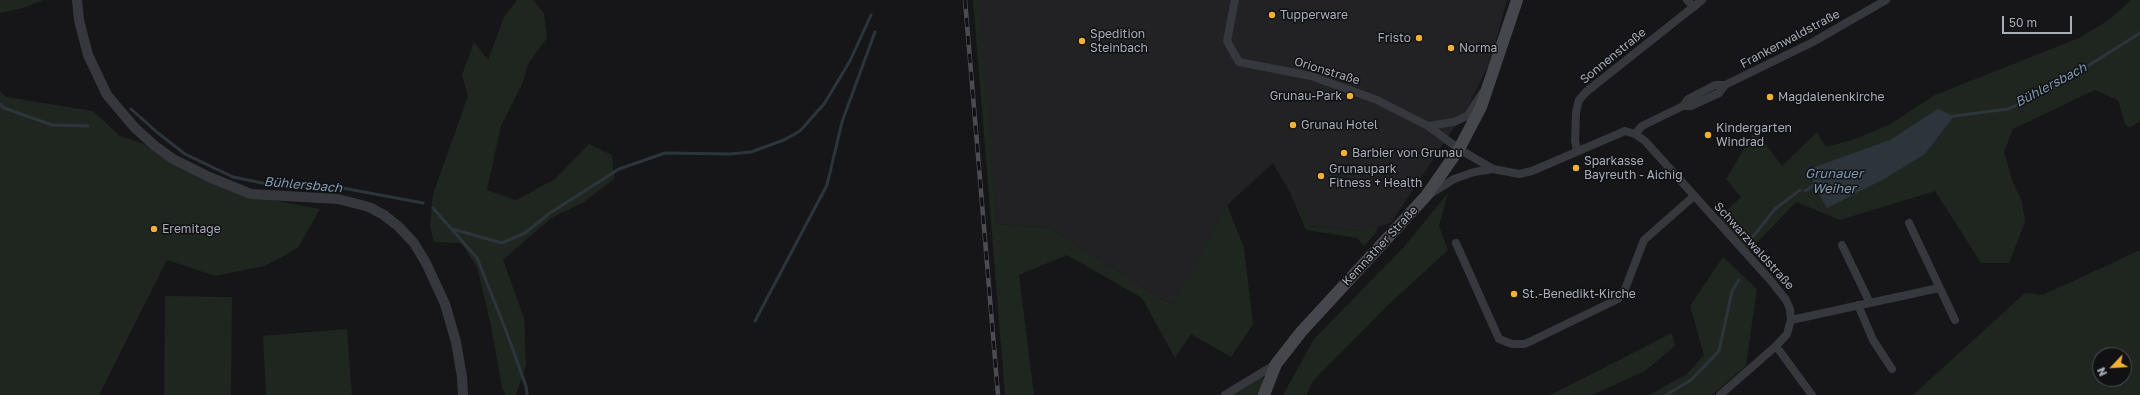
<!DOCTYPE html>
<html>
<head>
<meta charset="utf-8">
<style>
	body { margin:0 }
	#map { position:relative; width:2140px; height:395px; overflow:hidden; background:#161618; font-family:"Golos Text",sans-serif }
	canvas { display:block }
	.north { position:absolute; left:2092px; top:347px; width:40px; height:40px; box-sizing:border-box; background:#111113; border:1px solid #4d4f55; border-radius:50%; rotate:245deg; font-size:11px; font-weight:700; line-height:16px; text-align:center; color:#a8adb8 }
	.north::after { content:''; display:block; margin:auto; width:14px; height:18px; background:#f2b134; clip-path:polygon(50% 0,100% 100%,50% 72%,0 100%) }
	.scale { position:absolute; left:2002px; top:16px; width:70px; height:18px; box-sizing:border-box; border:2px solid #a8adb8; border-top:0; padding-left:5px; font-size:12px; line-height:14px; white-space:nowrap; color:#a8adb8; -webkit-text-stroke:3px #111113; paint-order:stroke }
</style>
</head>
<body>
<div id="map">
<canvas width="2140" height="395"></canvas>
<div class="north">N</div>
<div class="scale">50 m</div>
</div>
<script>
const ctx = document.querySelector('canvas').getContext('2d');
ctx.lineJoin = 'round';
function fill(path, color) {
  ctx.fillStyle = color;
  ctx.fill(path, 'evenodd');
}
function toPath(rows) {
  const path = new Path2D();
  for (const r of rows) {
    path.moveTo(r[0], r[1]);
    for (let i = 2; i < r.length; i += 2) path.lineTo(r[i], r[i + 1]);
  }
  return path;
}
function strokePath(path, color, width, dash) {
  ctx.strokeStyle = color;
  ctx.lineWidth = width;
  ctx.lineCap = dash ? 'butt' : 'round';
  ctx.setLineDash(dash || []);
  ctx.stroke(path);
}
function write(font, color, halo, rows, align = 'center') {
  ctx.font = font + ' "Golos Text",sans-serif';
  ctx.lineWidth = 3;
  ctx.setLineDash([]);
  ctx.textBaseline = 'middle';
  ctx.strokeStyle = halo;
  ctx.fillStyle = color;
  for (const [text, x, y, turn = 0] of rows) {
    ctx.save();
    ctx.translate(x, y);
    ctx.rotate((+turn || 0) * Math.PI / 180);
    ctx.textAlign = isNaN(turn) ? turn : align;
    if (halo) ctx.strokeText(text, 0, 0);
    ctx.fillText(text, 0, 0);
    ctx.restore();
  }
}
const built = toPath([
	[976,0,1507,0,1491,60,1469,105,1391,223,1361,231,1309,226,1273,163,1227,205,1174,304,1160,298,1050,228,997,224]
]);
const green = toPath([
	[0,0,43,0,27,7,0,13],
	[517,0,533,0,544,13,547,38,528,64,523,82,501,126,487,190,516,200,555,179,589,144,612,155,614,179,584,202,551,218,503,260,524,318,526,366,516,395,506,395,502,388,491,326,477,267,461,243,434,242,430,226,433,194,468,96,462,75,474,42,488,60,504,17],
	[973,0,978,0,997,224,1050,228,1160,298,1173,304,1227,205,1244,248,1253,324,1231,357,1191,334,1175,358,1142,298,1067,255,1019,275,1034,395,1005,395],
	[2131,0,2140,0,2140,121,2130,128,2125,124,2118,100,2095,90,2013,129,2004,152,2013,183,2022,201,2025,222,2009,263,1981,263,1935,191,1840,220,1796,202,1749,251,1718,218,1741,197,1726,179,1755,130,1782,166,1817,132,1826,147,1852,140,1889,125,1935,95,2079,38,2110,19],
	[0,91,6,97,93,111,120,136,142,143,175,165,250,196,320,209,298,248,265,266,215,276,167,260,99,395,0,395],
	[1289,190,1309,226,1361,231,1378,226,1376,233,1364,246,1357,238,1306,230],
	[1448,193,1439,226,1448,250,1387,306,1312,382,1307,395,1283,395,1314,339,1403,248],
	[2140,250,2140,395,1913,395,2025,293,2043,295],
	[2100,355,2124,355,2124,379,2100,379],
	[1723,257,1757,289,1746,366,1712,395,1649,395,1687,374,1704,355,1690,306],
	[165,296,232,297,231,395,164,395],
	[347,329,352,395,266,395,263,336],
	[1672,333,1675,346,1645,371,1592,395,1550,395],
	[1263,377,1264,380,1259,395,1231,395,1258,378]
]);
const water = toPath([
	[1938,109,1954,116,1925,154,1884,179,1827,208,1814,185,1809,169,1890,140]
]);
const stream = toPath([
	[0,104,4,108,52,125,88,126],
	[131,109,158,133,185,154,233,177,277,186,332,186,423,203],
	[1954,116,2008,109,2053,88,2140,33],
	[1805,191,1814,185],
	[433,208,477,258,505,328,526,386,527,395],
	[452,229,502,243,525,233,550,213,619,169,665,153,730,154,751,152,784,140,800,131,824,104,850,61,871,15],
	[1747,244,1775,209,1800,190],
	[755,321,827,185,842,122,875,32],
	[1666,395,1691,380,1719,351,1732,291,1739,280]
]);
const minor = toPath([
	[1235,0,1227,41,1239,62,1311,76,1377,100,1428,126,1459,149,1493,169,1519,174,1532,171,1625,131,1635,134,1645,141,1772,282,1786,300,1790,309,1791,320,1787,334,1776,346,1720,395],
	[1687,0,1694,7],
	[1683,106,1688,99,1715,85,1725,85],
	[1428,126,1454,122,1467,116,1483,92],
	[1635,134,1642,126,1683,106,1691,106,1719,93,1725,85,1813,42,1886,0],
	[1577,151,1575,141,1576,112,1579,100,1586,92,1702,0],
	[1430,194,1454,179,1474,172,1493,169],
	[1909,223,1955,320],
	[1456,243,1499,339,1512,344,1525,344,1618,299,1625,289,1644,240,1694,196],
	[1842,245,1870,303],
	[1858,305,1873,340,1892,369],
	[1791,320,1939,288],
	[1776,346,1812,395],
	[1225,395,1276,364]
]);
const tertiary = toPath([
	[77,0,79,20,88,55,107,95,135,128,155,146,173,159,209,177,251,194,338,199,369,207,384,215,399,227,414,243,426,263,445,304,456,342,462,377,463,395]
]);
const secondary = toPath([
	[1264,395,1276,364,1301,332,1426,196,1459,149,1481,107,1517,0]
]);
const rail = toPath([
	[965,0,998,395]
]);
const markers = [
	[1272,15,4,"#f2b134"],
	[1419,38,4,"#f2b134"],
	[1082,41,4,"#f2b134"],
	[1451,48,4,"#f2b134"],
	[1350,96,4,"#f2b134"],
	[1770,97,4,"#f2b134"],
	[1293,125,4,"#f2b134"],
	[1708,135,4,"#f2b134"],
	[1344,153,4,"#f2b134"],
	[1576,168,4,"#f2b134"],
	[1321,176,4,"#f2b134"],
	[154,229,4,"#f2b134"],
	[1514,294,4,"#f2b134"]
];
const poiNames = [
	["Tupperware",1280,15],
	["Spedition",1090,34],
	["Steinbach",1090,48],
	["Fristo",1411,38,"right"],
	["Norma",1459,48],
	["Grunau-Park",1342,96,"right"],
	["Magdalenenkirche",1778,97],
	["Grunau Hotel",1301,125],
	["Kindergarten",1716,128],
	["Windrad",1716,142],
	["Barbier von Grunau",1352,153],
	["Sparkasse",1584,161],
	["Bayreuth - Aichig",1584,175],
	["Grunaupark",1329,169],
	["Fitness + Health",1329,183],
	["Eremitage",162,229],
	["St.-Benedikt-Kirche",1522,294]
];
const streetNames = [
	["Frankenwaldstraße",1790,39,-28],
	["Sonnenstraße",1613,56,-39],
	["Orionstraße",1327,71,17],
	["Kemnather Straße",1380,246,-47],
	["Schwarzwaldstraße",1754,246,48]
];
const waterNames = [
	["Bühlersbach",2051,85,-28],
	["Grunauer",1834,174],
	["Weiher",1834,189],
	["Bühlersbach",303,185,5]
];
fill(built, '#222225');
fill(green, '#1e261f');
fill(water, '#2c353c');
strokePath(stream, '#2c353c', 3);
strokePath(minor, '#37383d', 8);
strokePath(tertiary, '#37383d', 10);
strokePath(secondary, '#45474d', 12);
strokePath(rail, '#4a4c52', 4.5);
strokePath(rail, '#111113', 3, [9]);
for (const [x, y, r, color] of markers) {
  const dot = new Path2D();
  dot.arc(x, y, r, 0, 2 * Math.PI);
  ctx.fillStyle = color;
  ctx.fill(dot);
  strokePath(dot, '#111113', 1.5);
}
write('12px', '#a8adb8', '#111113', poiNames, 'left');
write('12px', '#a8adb8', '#111113', streetNames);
write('italic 13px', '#7f9bb3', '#111113', waterNames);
</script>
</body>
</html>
